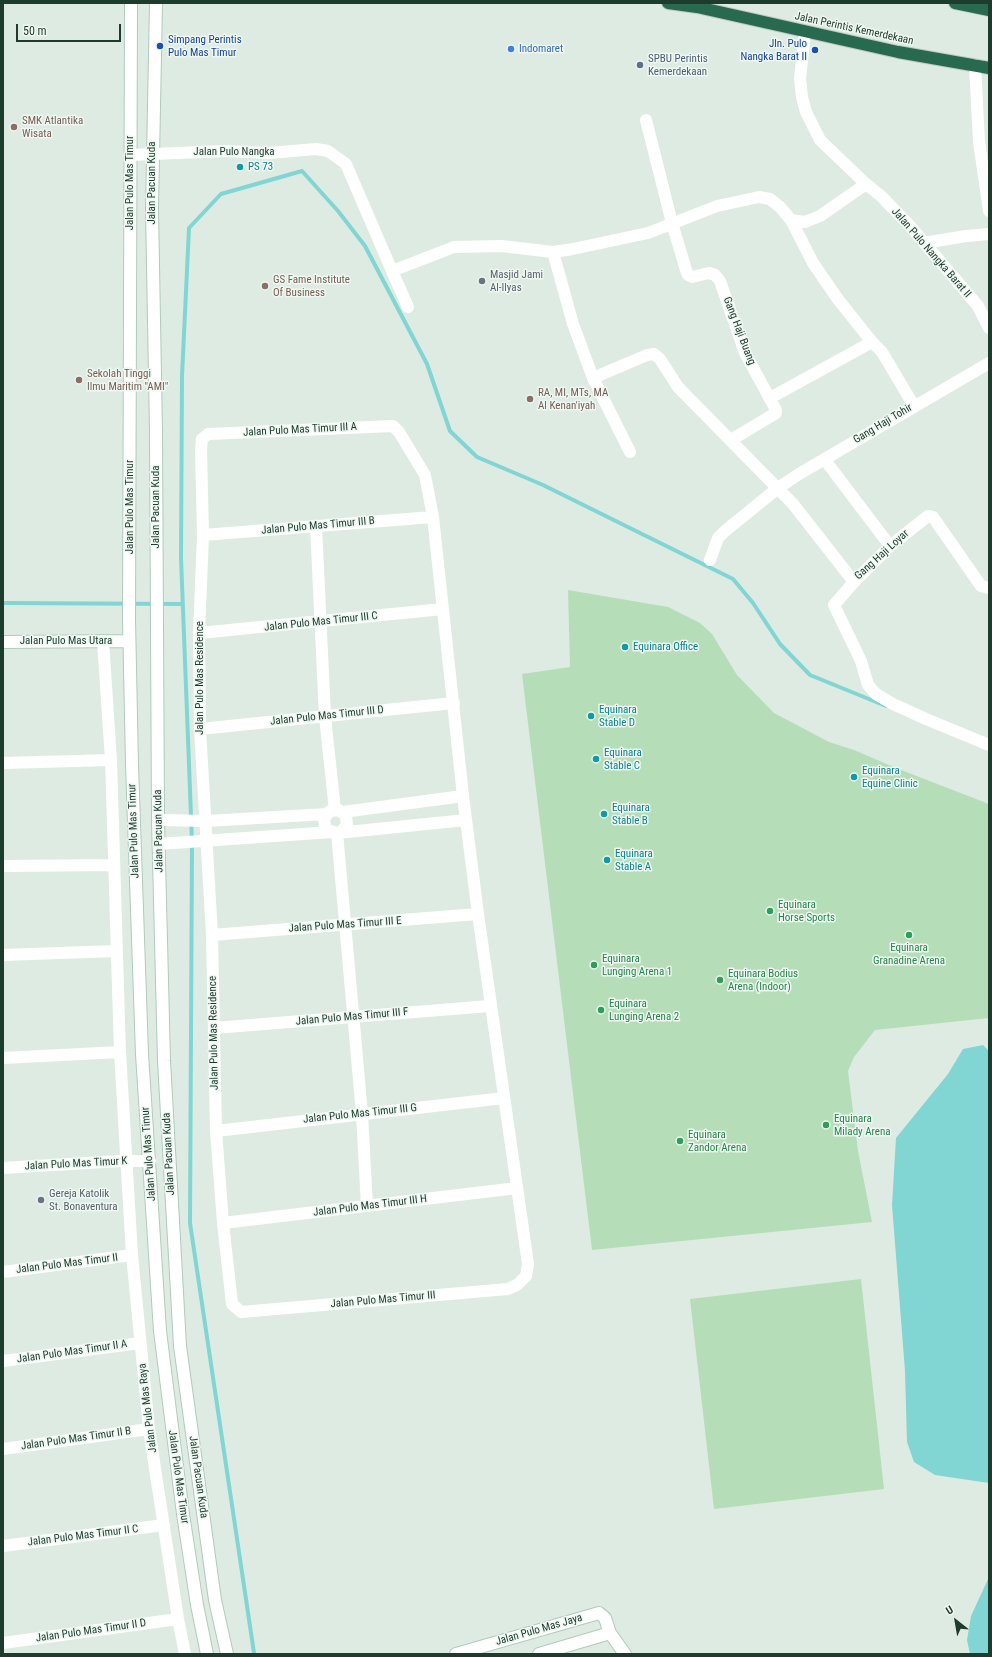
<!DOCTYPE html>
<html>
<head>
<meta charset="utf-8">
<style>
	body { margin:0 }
	#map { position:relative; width:992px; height:1657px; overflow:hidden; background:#deebe3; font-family:"Roboto Condensed",sans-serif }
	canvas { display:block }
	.frame { position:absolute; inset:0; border:4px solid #1e3c2e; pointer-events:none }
	.north { position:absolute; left:936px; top:1601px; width:40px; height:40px; -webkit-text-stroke:3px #eef7f1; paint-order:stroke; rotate:329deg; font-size:11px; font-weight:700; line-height:16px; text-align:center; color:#1e3c2e }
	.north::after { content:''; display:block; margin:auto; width:14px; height:18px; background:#1e3c2e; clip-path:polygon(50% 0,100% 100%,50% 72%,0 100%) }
	.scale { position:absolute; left:16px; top:24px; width:105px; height:18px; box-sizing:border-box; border:2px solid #1e3c2e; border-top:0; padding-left:5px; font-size:12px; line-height:14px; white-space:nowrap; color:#1e3c2e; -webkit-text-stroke:3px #eef7f1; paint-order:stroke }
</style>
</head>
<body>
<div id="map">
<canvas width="992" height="1657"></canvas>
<div class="frame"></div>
<div class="north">U</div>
<div class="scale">50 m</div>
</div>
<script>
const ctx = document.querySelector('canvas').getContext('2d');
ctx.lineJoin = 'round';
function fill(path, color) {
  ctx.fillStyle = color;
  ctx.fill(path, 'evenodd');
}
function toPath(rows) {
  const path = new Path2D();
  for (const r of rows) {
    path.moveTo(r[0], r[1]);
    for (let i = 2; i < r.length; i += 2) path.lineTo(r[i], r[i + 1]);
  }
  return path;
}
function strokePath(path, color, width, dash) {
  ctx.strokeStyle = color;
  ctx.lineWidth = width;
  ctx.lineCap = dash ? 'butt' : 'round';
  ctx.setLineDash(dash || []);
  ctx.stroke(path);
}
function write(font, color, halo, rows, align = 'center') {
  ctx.font = font + ' "Roboto Condensed",sans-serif';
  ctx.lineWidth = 3;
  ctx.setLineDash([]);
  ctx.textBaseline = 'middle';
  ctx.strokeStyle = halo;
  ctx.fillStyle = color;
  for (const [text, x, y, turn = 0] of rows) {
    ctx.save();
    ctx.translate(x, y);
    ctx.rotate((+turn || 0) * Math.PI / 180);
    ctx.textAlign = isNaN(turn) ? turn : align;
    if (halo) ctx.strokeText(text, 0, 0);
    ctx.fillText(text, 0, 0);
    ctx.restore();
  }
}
const green = toPath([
	[568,590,668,607,700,623,712,634,737,675,774,713,829,742,854,750,896,768,989,804,989,1018,875,1030,854,1057,848,1071,858,1151,872,1222,592,1250,522,674,570,667],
	[861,1279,884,1489,714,1509,690,1299]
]);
const water = toPath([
	[983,1045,989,1051,989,1483,935,1475,914,1462,907,1442,905,1371,892,1205,896,1138,948,1074,963,1049],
	[989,1577,989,1654,970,1654,967,1640,971,1616]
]);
const stream = toPath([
	[3,603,183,604],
	[254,1653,190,1223,192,842,181,558,182,376,189,228,221,194,302,171,338,211,365,246,427,364,450,431,477,457,543,485,733,579,753,603,780,644,810,675,886,706]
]);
const street = toPath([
	[805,32,800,79,802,97,806,112,820,140,866,184,881,196,910,226,978,306,989,328],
	[975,65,979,142,989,211],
	[646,120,672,223,686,270,688,275,692,277,709,273,715,275,720,281,745,353,776,410,776,413,731,440],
	[130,155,224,151,269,153,316,149,328,151,346,164,392,271,454,247,501,246,553,252,573,249,648,233,717,206,759,197,770,199,780,207,791,220,805,222,820,216,866,184],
	[924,243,966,236,989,234],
	[553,252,573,324,593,378,630,452],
	[392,271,408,307],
	[872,342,882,352,914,406],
	[593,378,647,355,654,354,660,359,678,387,793,504,854,582,890,546,928,516,933,517,981,586,989,588],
	[770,398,872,342,837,298,813,263,791,220],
	[393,426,399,432,425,475,433,517,463,796,478,914,528,1264,526,1276,517,1285,508,1289,241,1312,232,1304,223,1223,216,1131,212,935,200,729,199,633,203,535,201,449,202,439,208,434,393,426],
	[825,460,890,546],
	[316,526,325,717,335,810],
	[203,535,433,517],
	[710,560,718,538,725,531,778,488,799,474,989,363],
	[854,582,834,605,861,661,868,685,876,694,893,704,926,719,989,745],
	[199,633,443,609],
	[103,641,111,760,120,1052,132,1255,149,1429,178,1619,185,1654],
	[200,729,454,703],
	[3,763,111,760],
	[343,812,463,796],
	[158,820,206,821,327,814],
	[341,832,347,825,346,816,339,810,330,811,324,818,325,827,328,830,337,833,466,820],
	[337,833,362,1114,367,1206],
	[159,844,332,832],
	[3,866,113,865],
	[212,935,478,914],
	[3,955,116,951],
	[214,1028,490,1006],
	[3,1058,120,1052],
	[216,1131,504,1098],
	[3,1168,120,1161,150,1161],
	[223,1223,517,1188],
	[3,1272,132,1255],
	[3,1361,140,1343],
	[3,1449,149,1429],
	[3,1546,164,1525],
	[3,1643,178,1619]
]);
const secondary = toPath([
	[131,3,129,619,132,765,142,1054,160,1331,183,1514,197,1605,207,1654],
	[156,3,152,209,156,432,158,820,164,1061,180,1346,215,1600,227,1654],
	[3,642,129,641],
	[456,1654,599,1613,605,1618,610,1633,625,1654],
	[539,1654,610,1633]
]);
const highway = toPath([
	[668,3,697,7,898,52,989,68],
	[955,3,989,10]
]);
const markers = [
	[160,46,4,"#1a4fb4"],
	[511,49,4,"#3f7fe0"],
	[815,50,4,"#1a4fb4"],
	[640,65,4,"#5c6f8a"],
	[14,127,4,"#8d6e63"],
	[240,167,4,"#0f9aa8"],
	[482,281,4,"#6b7280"],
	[265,286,4,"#8d6e63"],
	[79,380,4,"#8d6e63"],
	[530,399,4,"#8d6e63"],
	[625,647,4,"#0f9aa8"],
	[591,716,4,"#0f9aa8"],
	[596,759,4,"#0f9aa8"],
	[854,777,4,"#0f9aa8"],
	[604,814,4,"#0f9aa8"],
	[607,860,4,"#0f9aa8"],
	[770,911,4,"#2e9e5b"],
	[909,935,4,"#2e9e5b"],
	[594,965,4,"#2e9e5b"],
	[720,980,4,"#2e9e5b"],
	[601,1010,4,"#2e9e5b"],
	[826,1125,4,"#2e9e5b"],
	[680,1141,4,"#2e9e5b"],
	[41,1200,4,"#6b7280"]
];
const streetNames = [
	["Jalan Perintis Kemerdekaan",854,29,12],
	["Jalan Pulo Nangka",234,152],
	["Jalan Pulo Mas Timur",130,183,-90],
	["Jalan Pacuan Kuda",152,183,-90],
	["Jalan Pulo Nangka Barat II",931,253,49],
	["Gang Haji Buang",739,331,69],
	["Gang Haji Tohir",883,424,-31],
	["Jalan Pulo Mas Timur III A",300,430,-3],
	["Jalan Pulo Mas Timur",130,507,-90],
	["Jalan Pacuan Kuda",156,507,-90],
	["Jalan Pulo Mas Timur III B",318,526,-5],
	["Gang Haji Loyar",882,555,-42],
	["Jalan Pulo Mas Timur III C",321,622,-6],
	["Jalan Pulo Mas Utara",66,641],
	["Jalan Pulo Mas Residence",200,678,-90],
	["Jalan Pulo Mas Timur III D",327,716,-6],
	["Jalan Pulo Mas Timur",134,831,-92],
	["Jalan Pacuan Kuda",159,831,-91],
	["Jalan Pulo Mas Timur III E",345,925,-4],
	["Jalan Pulo Mas Timur III F",352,1017,-5],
	["Jalan Pulo Mas Residence",214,1033,-91],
	["Jalan Pulo Mas Timur III G",360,1114,-6],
	["Jalan Pulo Mas Timur",149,1154,-94],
	["Jalan Pacuan Kuda",169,1154,-93],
	["Jalan Pulo Mas Timur K",76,1164,-3],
	["Jalan Pulo Mas Timur III H",370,1206,-7],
	["Jalan Pulo Mas Timur II",67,1264,-7],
	["Jalan Pulo Mas Timur III",383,1300,-5],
	["Jalan Pulo Mas Timur II A",72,1352,-8],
	["Jalan Pulo Mas Raya",148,1408,-97],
	["Jalan Pulo Mas Timur II B",76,1439,-8],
	["Jalan Pulo Mas Timur",178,1477,82],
	["Jalan Pacuan Kuda",198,1477,82],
	["Jalan Pulo Mas Timur II C",83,1536,-7],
	["Jalan Pulo Mas Jaya",539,1630,-16],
	["Jalan Pulo Mas Timur II D",91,1631,-8]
];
const transitNames = [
	["Simpang Perintis",168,40],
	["Pulo Mas Timur",168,53],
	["Jln. Pulo",807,44,"right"],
	["Nangka Barat II",807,57,"right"]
];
const shopNames = [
	["Indomaret",519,49]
];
const serviceNames = [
	["SPBU Perintis",648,59],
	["Kemerdekaan",648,72]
];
const educationNames = [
	["SMK Atlantika",22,121],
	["Wisata",22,134],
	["GS Fame Institute",273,280],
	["Of Business",273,293],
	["Sekolah Tinggi",87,374],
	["Ilmu Maritim \"AMI\"",87,387],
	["RA, MI, MTs, MA",538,393],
	["Al Kenan'iyah",538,406]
];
const cultureNames = [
	["PS 73",248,167],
	["Equinara Office",633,647],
	["Equinara",599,710],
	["Stable D",599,723],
	["Equinara",604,753],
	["Stable C",604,766],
	["Equinara",862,771],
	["Equine Clinic",862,784],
	["Equinara",612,808],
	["Stable B",612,821],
	["Equinara",615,854],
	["Stable A",615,867]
];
const worshipNames = [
	["Masjid Jami",490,275],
	["Al-Ilyas",490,288],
	["Gereja Katolik",49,1194],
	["St. Bonaventura",49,1207]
];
const leisureNames = [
	["Equinara",778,905],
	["Horse Sports",778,918],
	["Equinara",909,948,"center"],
	["Granadine Arena",909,961,"center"],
	["Equinara",602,959],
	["Lunging Arena 1",602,972],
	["Equinara Bodius",728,974],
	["Arena (Indoor)",728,987],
	["Equinara",609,1004],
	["Lunging Arena 2",609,1017],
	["Equinara",834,1119],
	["Milady Arena",834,1132],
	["Equinara",688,1135],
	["Zandor Arena",688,1148]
];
fill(green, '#b5deb8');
fill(water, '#81d5d3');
strokePath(stream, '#81d5d3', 4);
strokePath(secondary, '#b0cbbd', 14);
strokePath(highway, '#c0c8c4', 14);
strokePath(street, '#fff', 12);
strokePath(secondary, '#fff', 12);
strokePath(highway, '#286a50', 12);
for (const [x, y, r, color] of markers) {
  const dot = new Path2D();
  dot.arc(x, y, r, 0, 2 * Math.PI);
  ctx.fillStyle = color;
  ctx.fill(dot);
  strokePath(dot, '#eef7f1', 1.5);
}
write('11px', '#1e3c2e', '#eef7f1', streetNames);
write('11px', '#164399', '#eef7f1', transitNames, 'left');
write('11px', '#366cbe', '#eef7f1', shopNames, 'left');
write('11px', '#4e5e75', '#eef7f1', serviceNames, 'left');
write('11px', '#785e54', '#eef7f1', educationNames, 'left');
write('11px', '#0d838f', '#eef7f1', cultureNames, 'left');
write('11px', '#5b616d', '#eef7f1', worshipNames, 'left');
write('11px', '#27864d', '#eef7f1', leisureNames, 'left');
</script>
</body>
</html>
